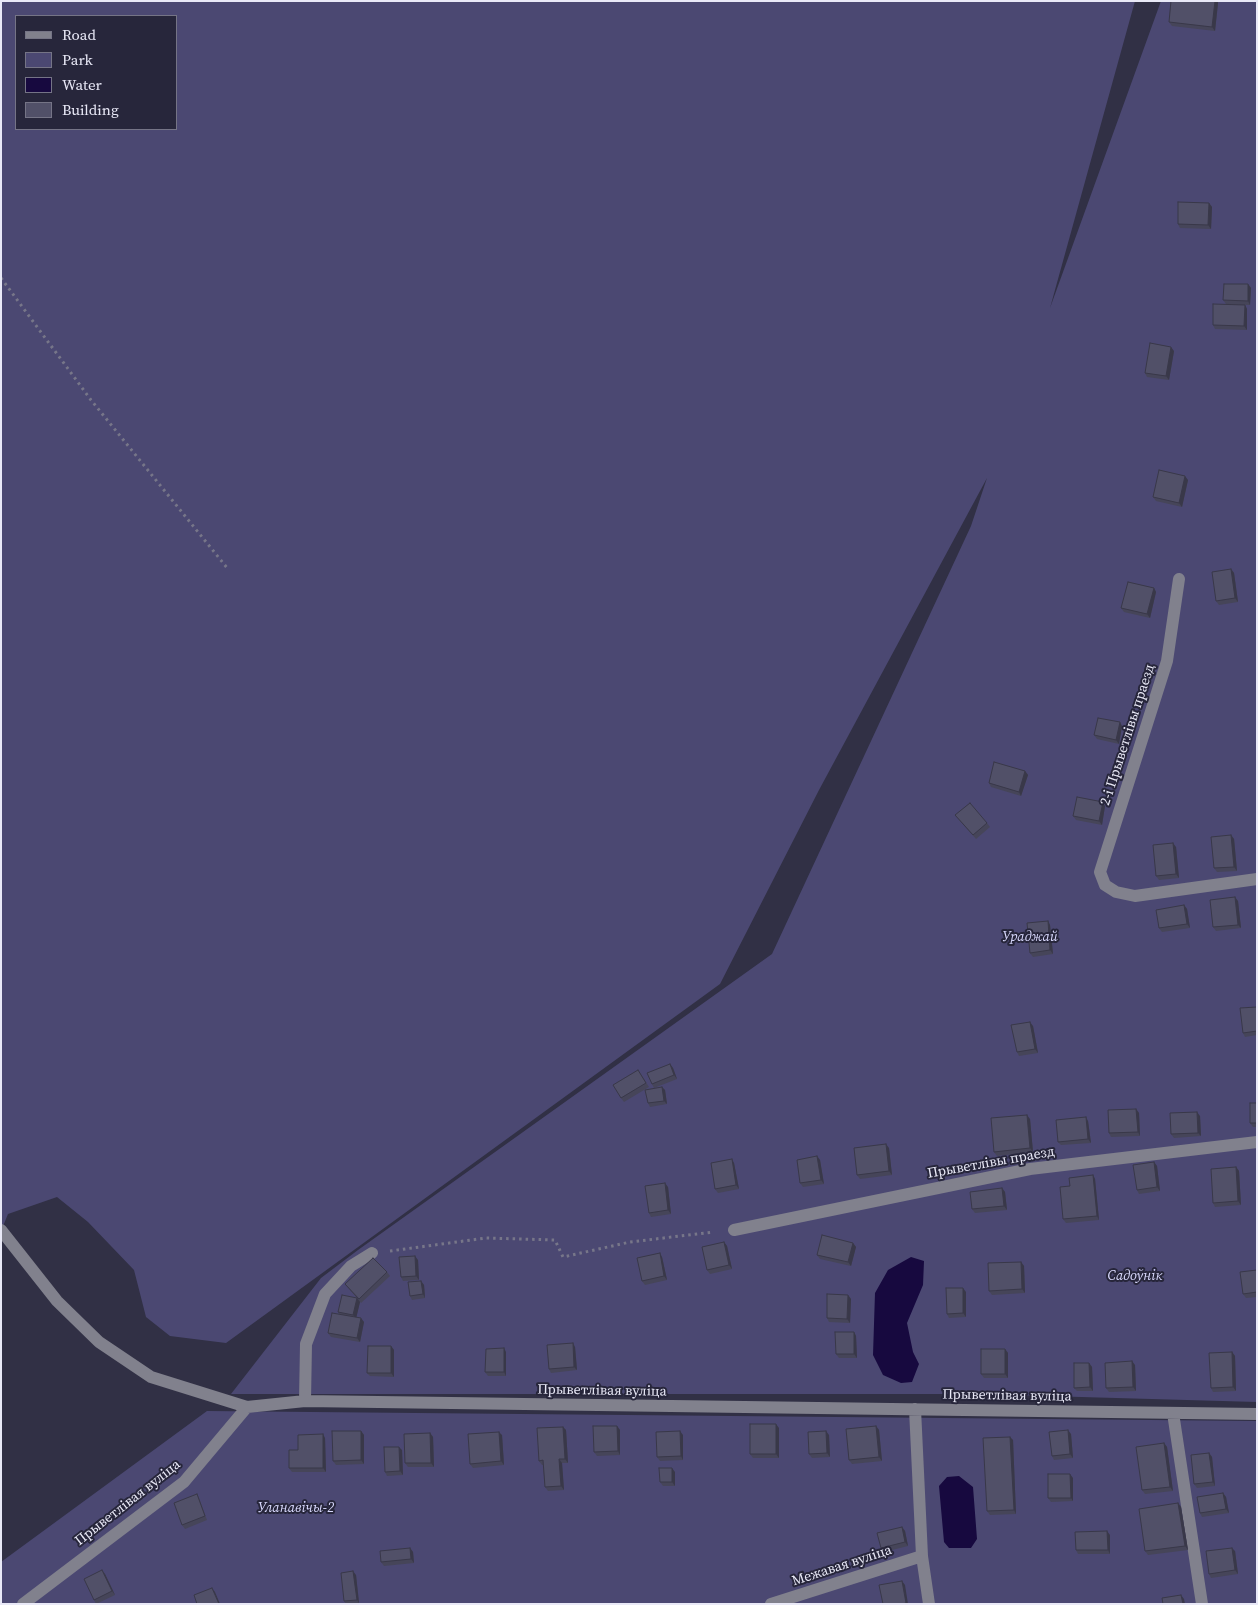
<!DOCTYPE html>
<html>
<head>
<meta charset="utf-8">
<style>
	body { margin:0 }
	#map { position:relative; width:1258px; height:1605px; overflow:hidden; background:#313045; font-family:"Source Serif 4",serif }
	canvas { display:block }
	.frame { position:absolute; inset:0; border:2px solid #e9e9f7; pointer-events:none }
	.legend { position:absolute; left:15px; top:15px; width:162px; height:115px; box-sizing:border-box; background:#27263b; border:1px solid #757486; margin:0; padding:6px 9px; list-style:none; font-size:15px; color:#e9e9f7 }
	.legend li { display:flex; align-items:center; gap:10px; height:25px }
	.legend b { width:25px; border:1px solid #757486 }
</style>
</head>
<body>
<div id="map">
<canvas width="1258" height="1605"></canvas>
<div class="frame"></div>
<ul class="legend">
<li><b style="height:6px;background:#81818d"></b>Road</li>
<li><b style="height:14px;background:#4b4872"></b>Park</li>
<li><b style="height:14px;background:#17093f"></b>Water</li>
<li><b style="height:14px;background:#515068"></b>Building</li>
</ul>
</div>
<script>
const ctx = document.querySelector('canvas').getContext('2d');
ctx.lineJoin = 'round';
function fill(path, color) {
  ctx.fillStyle = color;
  ctx.fill(path, 'evenodd');
}
function toPath(rows) {
  const path = new Path2D();
  for (const r of rows) {
    path.moveTo(r[0], r[1]);
    for (let i = 2; i < r.length; i += 2) path.lineTo(r[i], r[i + 1]);
  }
  return path;
}
function strokePath(path, color, width, dash) {
  ctx.strokeStyle = color;
  ctx.lineWidth = width;
  ctx.lineCap = dash ? 'butt' : 'round';
  ctx.setLineDash(dash || []);
  ctx.stroke(path);
}
function write(font, color, halo, rows, align = 'center') {
  ctx.font = font + ' "Source Serif 4",serif';
  ctx.lineWidth = 4;
  ctx.setLineDash([]);
  ctx.textBaseline = 'middle';
  ctx.strokeStyle = halo;
  ctx.fillStyle = color;
  for (const [text, x, y, turn = 0] of rows) {
    ctx.save();
    ctx.translate(x, y);
    ctx.rotate((+turn || 0) * Math.PI / 180);
    ctx.textAlign = isNaN(turn) ? turn : align;
    if (halo) ctx.strokeText(text, 0, 0);
    ctx.fillText(text, 0, 0);
    ctx.restore();
  }
}
const green = toPath([
	[1,1,1135,1,1050,308,1161,1,1257,1,1257,1402,975,1394,231,1394,321,1278,358,1250,772,954,971,526,987,478,819,790,720,984,226,1343,170,1336,146,1317,134,1270,88,1222,57,1197,8,1214,1,1231],
	[16,16,176,16,176,129,16,129],
	[207,1411,1257,1421,1257,1604,1,1604,1,1562]
]);
const water = toPath([
	[911,1257,924,1261,923,1285,907,1323,913,1352,919,1364,912,1382,901,1383,883,1375,873,1355,875,1293,888,1270],
	[959,1476,973,1487,977,1539,971,1548,949,1548,944,1542,939,1486,947,1477]
]);
const path = toPath([
	[1,278,91,400,228,569],
	[390,1251,486,1238,555,1240,563,1257,630,1242,714,1232]
]);
const minor = toPath([
	[1179,579,1167,661,1100,872,1105,885,1116,892,1135,896,1257,879],
	[1,1230,57,1301,99,1342,151,1377,247,1407],
	[734,1230,1030,1169,1257,1142],
	[305,1401,306,1344,325,1294,351,1266,372,1253],
	[915,1409,922,1556,929,1604],
	[1173,1413,1202,1604],
	[23,1604,184,1482,247,1407,305,1401,1257,1414],
	[771,1604,922,1556]
]);
const wall = toPath([
	[1171,1,1218,1,1218,3,1215,31,1172,26,1169,22],
	[1209,203,1212,207,1211,229,1180,228,1178,224],
	[1248,284,1251,288,1250,305,1245,305,1247,309,1247,330,1215,329,1213,325,1226,304,1223,300],
	[1174,351,1169,380,1147,377,1145,373],
	[1188,480,1182,507,1156,501,1153,497],
	[1231,569,1234,573,1238,602,1219,605,1216,601],
	[1154,588,1156,592,1150,618,1124,612,1121,608],
	[1122,726,1119,744,1097,739,1094,735],
	[1025,771,1028,775,1021,796,991,787,989,783],
	[1105,806,1102,825,1076,820,1073,816],
	[955,815,987,823,990,827,976,839],
	[1231,835,1234,839,1237,871,1217,872,1214,868],
	[1176,847,1179,878,1159,880,1156,876],
	[1238,901,1241,928,1216,931,1213,927],
	[1184,905,1187,909,1190,928,1162,932,1159,928],
	[1048,921,1050,925,1053,954,1033,957,1030,953],
	[1257,1007,1257,1035,1245,1037,1243,1033],
	[1033,1026,1038,1053,1019,1056,1017,1052],
	[670,1064,673,1068,677,1079,654,1088,652,1084],
	[638,1070,649,1087,624,1102,621,1098],
	[662,1087,665,1090,667,1104,650,1107,648,1103],
	[1257,1103,1257,1127,1253,1127,1250,1123],
	[1136,1109,1139,1113,1140,1136,1111,1137,1109,1133],
	[1200,1116,1201,1136,1174,1138,1171,1134],
	[1030,1119,1033,1152,997,1156,994,1152],
	[1088,1121,1091,1143,1061,1145,1058,1142],
	[889,1148,892,1175,860,1179,857,1175],
	[817,1156,820,1160,824,1184,803,1187,800,1183],
	[1154,1162,1157,1166,1160,1191,1139,1194,1137,1190],
	[734,1163,739,1189,718,1193,715,1189],
	[1236,1167,1239,1171,1241,1205,1215,1207,1213,1203],
	[1093,1175,1095,1179,1099,1220,1066,1223,1063,1219,1070,1186],
	[668,1187,671,1214,651,1217,649,1213],
	[1002,1188,1005,1192,1007,1210,975,1213,972,1209],
	[724,1242,727,1246,732,1269,710,1274,707,1270],
	[853,1243,856,1247,851,1266,820,1259,817,1255],
	[662,1257,667,1280,645,1285,642,1281],
	[418,1260,419,1280,403,1281,401,1277],
	[1021,1262,1024,1266,1025,1293,992,1295,989,1291],
	[1257,1270,1257,1297,1246,1298,1243,1294],
	[387,1272,390,1276,361,1303,345,1284],
	[421,1281,424,1285,425,1298,412,1300,410,1296],
	[966,1292,966,1317,949,1318,947,1314],
	[848,1295,851,1299,850,1323,829,1322,827,1318],
	[357,1298,360,1302,356,1317,364,1322,360,1342,331,1337,328,1333,339,1314,338,1312],
	[854,1332,856,1336,857,1358,839,1358,836,1354],
	[391,1346,394,1350,394,1377,370,1376,367,1373],
	[575,1347,577,1370,551,1373,549,1369],
	[1005,1349,1008,1353,1008,1378,984,1378,981,1374],
	[506,1352,506,1376,488,1376,485,1372],
	[1232,1352,1235,1356,1236,1391,1213,1392,1211,1388],
	[1089,1363,1092,1367,1093,1391,1077,1391,1074,1388],
	[1135,1365,1136,1391,1109,1392,1106,1388],
	[617,1426,620,1430,620,1455,597,1456,594,1452],
	[876,1426,879,1430,882,1461,852,1464,849,1460],
	[563,1427,566,1430,568,1463,562,1463,564,1490,548,1491,545,1487,543,1465,542,1465,539,1461],
	[779,1428,779,1458,753,1458,750,1454],
	[361,1431,364,1435,364,1464,336,1465,333,1461],
	[430,1433,433,1437,434,1467,408,1467,405,1463],
	[1071,1434,1073,1458,1054,1460,1052,1456],
	[502,1435,504,1465,473,1468,470,1464],
	[683,1435,683,1460,660,1461,657,1457],
	[829,1435,830,1457,812,1458,809,1454],
	[1010,1437,1013,1440,1016,1514,990,1515,987,1511],
	[325,1438,326,1472,292,1472,289,1468,298,1450],
	[1164,1443,1167,1447,1173,1491,1145,1494,1142,1490],
	[402,1450,403,1475,387,1476,385,1472],
	[1209,1453,1212,1457,1215,1486,1197,1488,1194,1484],
	[675,1472,675,1486,663,1486,660,1482],
	[1073,1478,1073,1501,1051,1502,1048,1498],
	[1223,1493,1226,1497,1229,1513,1202,1517,1200,1513],
	[197,1494,199,1498,207,1520,185,1529,182,1525],
	[1178,1503,1181,1507,1188,1550,1148,1555,1145,1551],
	[902,1527,905,1531,908,1546,884,1552,881,1548],
	[1110,1535,1110,1554,1078,1554,1076,1550],
	[410,1548,413,1552,414,1563,384,1566,381,1562],
	[1235,1551,1238,1574,1211,1578,1209,1574],
	[105,1574,115,1595,96,1604,94,1600],
	[356,1575,359,1603,346,1604,344,1601]
]);
const shadedWall = toPath([
	[1215,1,1218,1,1218,3,1215,31,1212,27],
	[1209,203,1212,207,1211,229,1208,225],
	[1248,284,1251,288,1250,305,1248,301],
	[1245,305,1247,309,1247,330,1244,326],
	[1171,347,1174,351,1169,380,1166,376],
	[1185,476,1188,480,1182,507,1179,503],
	[1231,569,1234,573,1238,602,1235,598],
	[1154,588,1156,592,1150,618,1147,614],
	[1120,722,1122,726,1119,744,1116,740],
	[1025,771,1028,775,1021,796,1019,792],
	[1103,802,1105,806,1102,825,1099,821],
	[1231,835,1234,839,1237,871,1234,867],
	[1173,843,1176,847,1179,878,1176,874],
	[1235,897,1238,901,1241,928,1238,925],
	[1184,905,1187,909,1190,928,1187,924],
	[1048,921,1050,925,1053,954,1050,950],
	[1030,1022,1033,1026,1038,1053,1035,1049],
	[670,1064,673,1068,677,1079,674,1075],
	[662,1087,665,1090,667,1104,664,1101],
	[1136,1109,1139,1113,1140,1136,1138,1132],
	[1197,1112,1200,1116,1201,1136,1198,1133],
	[1027,1115,1030,1119,1033,1152,1030,1148],
	[1086,1117,1088,1121,1091,1143,1088,1139],
	[886,1144,889,1148,892,1175,889,1171],
	[817,1156,820,1160,824,1184,821,1180],
	[732,1159,734,1163,739,1189,736,1185],
	[1154,1162,1157,1166,1160,1191,1157,1187],
	[1236,1167,1239,1171,1241,1205,1238,1201],
	[1093,1175,1095,1179,1099,1220,1097,1216],
	[665,1183,668,1187,671,1214,668,1210],
	[1002,1188,1005,1192,1007,1210,1004,1206],
	[724,1242,727,1246,732,1269,729,1265],
	[853,1243,856,1247,851,1266,848,1262],
	[660,1253,662,1257,667,1280,664,1276],
	[415,1256,418,1260,419,1280,416,1276],
	[1021,1262,1024,1266,1025,1293,1022,1289],
	[421,1281,424,1285,425,1298,423,1294],
	[963,1288,966,1292,966,1317,963,1313],
	[848,1295,851,1299,850,1323,847,1319],
	[357,1298,360,1302,356,1319,353,1315],
	[361,1318,364,1322,360,1342,357,1338],
	[854,1332,856,1336,857,1358,854,1354],
	[573,1343,575,1347,577,1370,574,1367],
	[391,1346,394,1350,394,1377,391,1373],
	[504,1348,506,1352,506,1376,504,1372],
	[1005,1349,1008,1353,1008,1378,1005,1374],
	[1232,1352,1235,1356,1236,1391,1233,1387],
	[1132,1361,1135,1365,1136,1391,1133,1387],
	[1089,1363,1092,1367,1093,1391,1090,1387],
	[776,1424,779,1428,779,1458,776,1454],
	[617,1426,620,1430,620,1455,618,1451],
	[876,1426,879,1430,882,1461,879,1457],
	[563,1427,566,1430,568,1463,565,1459],
	[1068,1430,1071,1434,1073,1458,1070,1454],
	[361,1431,364,1435,364,1464,361,1460],
	[680,1431,683,1435,683,1460,681,1456],
	[826,1431,829,1435,830,1457,827,1453],
	[499,1432,502,1435,504,1465,501,1461],
	[430,1433,433,1437,434,1467,431,1463],
	[323,1434,325,1438,326,1472,323,1468],
	[1010,1437,1013,1440,1016,1514,1014,1510],
	[1164,1443,1167,1447,1173,1491,1170,1487],
	[399,1447,402,1450,403,1475,400,1471],
	[1209,1453,1212,1457,1215,1486,1213,1482],
	[559,1459,562,1463,564,1490,561,1486],
	[672,1468,675,1472,675,1486,672,1482],
	[1070,1474,1073,1478,1073,1501,1071,1498],
	[1223,1493,1226,1497,1229,1513,1226,1509],
	[1178,1503,1181,1507,1188,1550,1185,1546],
	[902,1527,905,1531,908,1546,905,1542],
	[1107,1531,1110,1535,1110,1554,1108,1550],
	[410,1548,413,1552,414,1563,411,1559],
	[1232,1548,1235,1551,1238,1574,1235,1570],
	[102,1570,105,1574,115,1595,112,1591],
	[353,1571,356,1575,359,1603,357,1600],
	[902,1581,905,1585,908,1604,906,1603],
	[212,1588,215,1592,220,1604,219,1604],
	[1181,1595,1184,1599,1185,1604,1183,1604]
]);
const building = toPath([
	[1171,1,1215,1,1212,27,1169,22,1171,1],
	[1178,202,1209,203,1208,225,1178,224,1178,202],
	[1224,284,1248,284,1248,301,1223,300,1224,284],
	[1213,304,1245,305,1244,326,1213,325,1213,304],
	[1150,343,1171,347,1166,376,1145,373,1150,343],
	[1159,470,1185,476,1179,503,1153,497,1159,470],
	[1231,569,1235,598,1216,601,1212,572,1231,569],
	[1128,582,1154,588,1147,614,1121,608,1128,582],
	[1098,718,1120,722,1116,740,1094,735,1098,718],
	[994,762,1025,771,1019,792,989,783,994,762],
	[1077,797,1103,802,1099,821,1073,816,1077,797],
	[970,803,987,823,973,835,955,815,970,803],
	[1231,835,1234,867,1214,868,1211,837,1231,835],
	[1173,843,1176,874,1156,876,1153,845,1173,843],
	[1235,897,1238,925,1213,927,1210,900,1235,897],
	[1184,905,1187,924,1159,928,1156,910,1184,905],
	[1048,921,1050,950,1030,953,1027,923,1048,921],
	[1257,1007,1257,1031,1243,1033,1240,1008,1257,1007],
	[1030,1022,1035,1049,1017,1052,1011,1025,1030,1022],
	[670,1064,674,1075,652,1084,647,1073,670,1064],
	[638,1070,646,1083,621,1098,613,1085,638,1070],
	[662,1087,664,1101,648,1103,645,1090,662,1087],
	[1250,1103,1257,1103,1257,1123,1250,1123,1250,1103],
	[1136,1109,1138,1132,1109,1133,1108,1110,1136,1109],
	[1197,1112,1198,1133,1171,1134,1170,1113,1197,1112],
	[1027,1115,1030,1148,994,1152,991,1118,1027,1115],
	[1086,1117,1088,1139,1058,1142,1056,1120,1086,1117],
	[886,1144,889,1171,857,1175,854,1148,886,1144],
	[817,1156,821,1180,800,1183,797,1160,817,1156],
	[732,1159,736,1185,715,1189,711,1163,732,1159],
	[1154,1162,1157,1187,1137,1190,1133,1165,1154,1162],
	[1236,1167,1238,1201,1213,1203,1211,1169,1236,1167],
	[1093,1175,1097,1216,1063,1219,1060,1187,1070,1186,1069,1178,1093,1175],
	[665,1183,668,1210,649,1213,645,1186,665,1183],
	[1002,1188,1004,1206,972,1209,970,1192,1002,1188],
	[822,1235,853,1243,848,1262,817,1255,822,1235],
	[724,1242,729,1265,707,1270,702,1247,724,1242],
	[660,1253,664,1276,642,1281,637,1258,660,1253],
	[415,1256,416,1276,401,1277,399,1257,415,1256],
	[373,1258,387,1272,359,1299,345,1284,373,1258],
	[1021,1262,1022,1289,989,1291,988,1263,1021,1262],
	[1257,1270,1257,1292,1243,1294,1240,1272,1257,1270],
	[421,1281,423,1294,410,1296,408,1282,421,1281],
	[946,1288,963,1288,963,1313,947,1314,946,1288],
	[827,1294,848,1295,847,1319,827,1318,827,1294],
	[342,1295,357,1298,353,1315,338,1312,342,1295],
	[332,1313,361,1318,357,1338,328,1333,332,1313],
	[835,1332,854,1332,854,1354,836,1354,835,1332],
	[573,1343,574,1367,549,1369,547,1345,573,1343],
	[368,1346,391,1346,391,1373,367,1373,368,1346],
	[504,1348,504,1372,485,1372,486,1349,504,1348],
	[981,1349,1005,1349,1005,1374,981,1374,981,1349],
	[1232,1352,1233,1387,1211,1388,1209,1353,1232,1352],
	[1132,1361,1133,1387,1106,1388,1105,1363,1132,1361],
	[1074,1363,1089,1363,1090,1387,1074,1388,1074,1363],
	[750,1424,776,1424,776,1454,750,1454,750,1424],
	[593,1426,617,1426,618,1451,594,1452,593,1426],
	[876,1426,879,1457,849,1460,846,1429,876,1426],
	[563,1427,565,1459,559,1459,561,1486,545,1487,543,1460,539,1461,537,1428,563,1427],
	[1068,1430,1070,1454,1052,1456,1049,1432,1068,1430],
	[332,1431,361,1431,361,1460,333,1461,332,1431],
	[680,1431,681,1456,657,1457,656,1432,680,1431],
	[826,1431,827,1453,809,1454,808,1432,826,1431],
	[499,1432,501,1461,470,1464,468,1434,499,1432],
	[430,1433,431,1463,405,1463,404,1434,430,1433],
	[323,1434,323,1468,289,1468,289,1450,298,1450,298,1435,323,1434],
	[1010,1437,1014,1510,987,1511,983,1438,1010,1437],
	[1164,1443,1170,1487,1142,1490,1136,1447,1164,1443],
	[384,1447,399,1447,400,1471,385,1472,384,1447],
	[1209,1453,1213,1482,1194,1484,1191,1455,1209,1453],
	[659,1468,672,1468,672,1482,660,1482,659,1468],
	[1048,1474,1070,1474,1071,1498,1048,1498,1048,1474],
	[1223,1493,1226,1509,1200,1513,1197,1497,1223,1493],
	[197,1494,205,1516,182,1525,174,1503,197,1494],
	[1178,1503,1185,1546,1145,1551,1139,1509,1178,1503],
	[902,1527,905,1542,881,1548,877,1533,902,1527],
	[1107,1531,1108,1550,1076,1550,1075,1532,1107,1531],
	[410,1548,411,1559,381,1562,380,1551,410,1548],
	[1232,1548,1235,1570,1209,1574,1206,1551,1232,1548],
	[102,1570,112,1591,94,1600,84,1579,102,1570],
	[353,1571,357,1600,344,1601,341,1573,353,1571],
	[902,1581,906,1603,902,1604,883,1604,879,1585,902,1581],
	[212,1588,219,1604,197,1604,194,1595,212,1588],
	[1181,1595,1183,1604,1163,1604,1162,1598,1181,1595]
]);
const streetNames = [
	["2-і Прыветлівы праезд",1128,735,-72],
	["Прыветлівы праезд",991,1163,-10],
	["Прыветлівая вуліца",602,1391,1],
	["Прыветлівая вуліца",1007,1396,1],
	["Прыветлівая вуліца",128,1503,-38],
	["Межавая вуліца",842,1566,-18]
];
const parkNames = [
	["Ураджай",1030,937],
	["Садоўнік",1135,1276],
	["Уланавічы-2",296,1508]
];
fill(green, '#4b4872');
fill(water, '#17093f');
strokePath(path, '#777689', 3, [2.5, 4]);
strokePath(minor, '#81818d', 12);
fill(wall, '#464559');
fill(shadedWall, '#393849');
fill(building, '#515068');
strokePath(building, '#393849', 1);
write('14px', '#e9e9f7', '#27263b', streetNames);
write('italic 14px', '#dadafe', '#27263b', parkNames);
</script>
</body>
</html>
